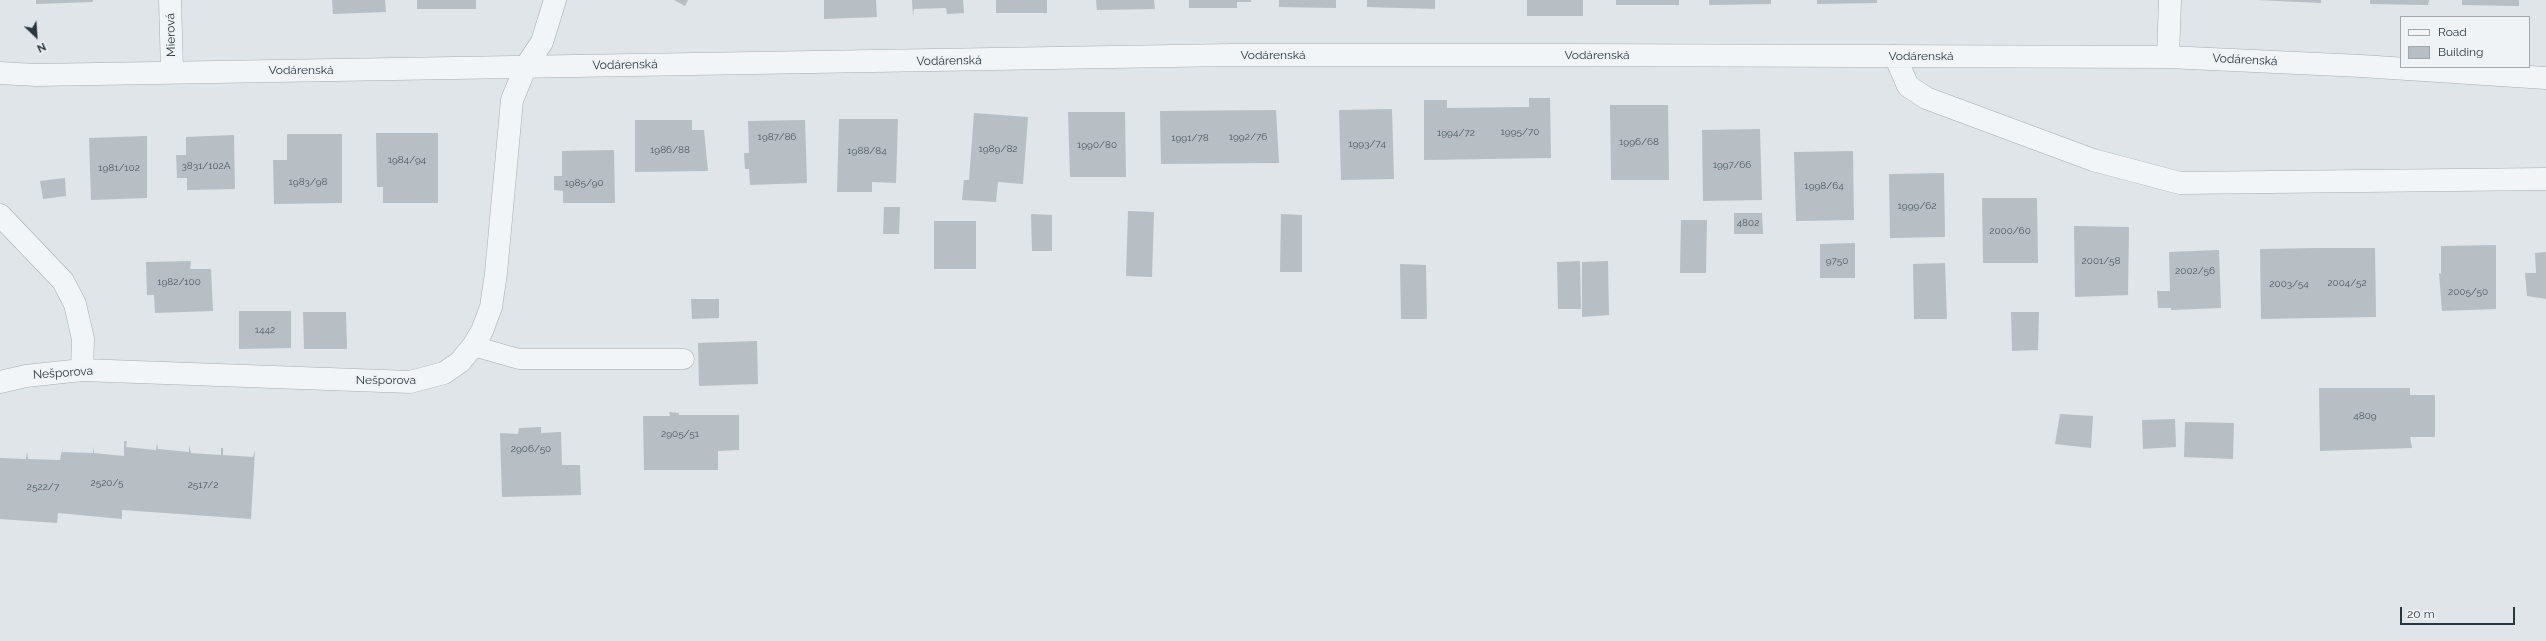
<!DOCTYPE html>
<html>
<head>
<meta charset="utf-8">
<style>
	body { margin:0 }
	#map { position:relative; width:2546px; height:641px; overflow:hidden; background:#dfe5e8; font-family:Raleway,sans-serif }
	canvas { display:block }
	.legend { position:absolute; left:2400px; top:16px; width:130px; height:52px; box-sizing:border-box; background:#eff3f6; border:1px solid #a0a7ad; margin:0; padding:5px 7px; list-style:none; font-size:12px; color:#29363f }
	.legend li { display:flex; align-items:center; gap:8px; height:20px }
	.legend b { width:20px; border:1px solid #a0a7ad }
	.north { position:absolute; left:16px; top:16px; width:40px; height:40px; -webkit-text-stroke:3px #eff3f6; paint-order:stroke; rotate:155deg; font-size:11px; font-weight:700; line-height:16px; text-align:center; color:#29363f }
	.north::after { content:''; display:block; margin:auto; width:14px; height:18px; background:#29363f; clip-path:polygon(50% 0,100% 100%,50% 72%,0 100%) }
	.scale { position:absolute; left:2400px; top:607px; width:115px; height:18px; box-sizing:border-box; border:2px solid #29363f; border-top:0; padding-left:5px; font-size:12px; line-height:14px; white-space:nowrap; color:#29363f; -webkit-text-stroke:3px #eff3f6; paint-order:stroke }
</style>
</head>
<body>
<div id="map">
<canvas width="2546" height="641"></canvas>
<ul class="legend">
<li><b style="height:5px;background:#f2f5f7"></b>Road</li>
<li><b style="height:11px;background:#b7bfc5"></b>Building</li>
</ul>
<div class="north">N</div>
<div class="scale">20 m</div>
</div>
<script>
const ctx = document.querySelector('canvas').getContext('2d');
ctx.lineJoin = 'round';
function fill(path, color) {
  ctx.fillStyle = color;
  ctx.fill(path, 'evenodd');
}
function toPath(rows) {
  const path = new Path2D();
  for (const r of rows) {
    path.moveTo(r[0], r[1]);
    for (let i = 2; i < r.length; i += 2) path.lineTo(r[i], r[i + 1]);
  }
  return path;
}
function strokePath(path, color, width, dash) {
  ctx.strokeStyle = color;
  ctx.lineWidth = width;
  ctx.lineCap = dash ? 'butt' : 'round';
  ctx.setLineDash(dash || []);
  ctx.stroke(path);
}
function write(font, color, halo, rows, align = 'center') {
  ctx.font = font + ' Raleway,sans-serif';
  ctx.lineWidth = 4;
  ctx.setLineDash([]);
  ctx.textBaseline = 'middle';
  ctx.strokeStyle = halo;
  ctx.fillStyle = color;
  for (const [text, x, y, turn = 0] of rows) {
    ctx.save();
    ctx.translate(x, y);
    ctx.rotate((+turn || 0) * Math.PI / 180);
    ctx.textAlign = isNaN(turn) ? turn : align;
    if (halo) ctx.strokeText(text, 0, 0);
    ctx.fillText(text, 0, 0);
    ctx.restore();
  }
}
const building = toPath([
	[36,0,93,0,93,2,36,4],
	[332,0,385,0,386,12,333,14],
	[417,0,476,0,476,9,417,9],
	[674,0,688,0,685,6],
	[824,0,876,0,877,17,824,19],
	[912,0,963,0,964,13,947,14,946,8,914,9,913,16],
	[996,0,1047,0,1047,13,996,13],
	[1096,0,1154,0,1155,9,1097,10],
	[1189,0,1251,0,1251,2,1237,2,1237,8,1189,8],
	[1279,0,1336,0,1336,8,1279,7],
	[1367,0,1435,0,1435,9,1367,7],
	[1527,0,1583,0,1583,16,1527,16],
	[1616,0,1679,0,1679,5,1616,5],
	[1709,0,1771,0,1771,4,1709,5],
	[1817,0,1877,0,1877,3,1817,4],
	[2257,0,2321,0,2321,3],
	[2370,0,2429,0,2428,5,2370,4],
	[2462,0,2519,0,2519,6,2462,5],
	[1529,98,1550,98,1551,158,1424,160,1424,100,1447,100,1447,108,1529,107],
	[1610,105,1668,105,1669,180,1611,180],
	[1392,109,1394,179,1341,180,1339,110],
	[1276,110,1279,163,1161,164,1160,111],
	[1068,112,1125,112,1126,177,1070,177],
	[974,113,1028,117,1023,184,998,182,996,202,962,200,964,180,969,180],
	[839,119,898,119,896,183,872,182,872,192,837,192],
	[635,120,692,120,692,130,704,130,708,171,635,172],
	[805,120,807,183,750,185,749,169,745,169,744,153,749,153,748,121],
	[1760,129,1762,200,1703,201,1702,130],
	[376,133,438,133,438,203,383,203,383,187,377,187],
	[287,134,342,134,342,203,274,204,273,160,287,160],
	[234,135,235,189,187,190,187,178,177,178,176,155,186,155,186,137],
	[147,136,147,198,91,200,89,138],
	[614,150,615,203,563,203,563,191,554,190,554,176,562,176,562,151],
	[1853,151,1854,220,1796,221,1794,152],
	[1944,173,1945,237,1890,238,1889,174],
	[65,178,66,196,43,199,40,181],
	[1982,198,2037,198,2038,263,1983,263],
	[884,207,900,207,899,234,883,234],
	[1128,211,1154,212,1152,277,1126,276],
	[1734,213,1762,213,1763,234,1734,234],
	[1031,214,1052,215,1052,251,1032,251],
	[1281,214,1302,215,1302,272,1280,272],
	[1681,220,1707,220,1706,273,1680,273],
	[934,221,976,221,976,269,934,269],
	[2074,226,2129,227,2128,295,2075,297],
	[1855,243,1855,278,1820,278,1820,244],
	[2496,245,2496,309,2442,311,2439,273,2441,274,2441,246],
	[2318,248,2375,248,2376,317,2261,319,2260,249],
	[2219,250,2221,308,2171,310,2171,308,2158,308,2157,291,2170,291,2169,252],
	[2546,252,2546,299,2527,296,2525,273,2536,273,2535,253],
	[191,261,190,269,211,269,213,311,155,313,154,295,147,295,146,262],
	[1580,261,1581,309,1558,309,1557,262],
	[1608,261,1609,315,1582,317,1582,262],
	[1945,263,1947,319,1914,319,1913,264],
	[1400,264,1426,265,1427,319,1401,319],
	[691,299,719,299,719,318,692,319],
	[239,311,291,311,291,348,239,349],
	[303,312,346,312,347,349,304,349],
	[2011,312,2039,312,2038,350,2012,351],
	[757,341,758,384,699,386,698,343],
	[2319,388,2410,388,2410,395,2435,395,2435,437,2410,437,2412,448,2320,451],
	[669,412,679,413,679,415,739,415,739,450,718,451,718,470,644,470,643,416,670,416],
	[2060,414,2093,416,2091,448,2055,444],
	[2175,419,2176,447,2143,449,2142,420],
	[2185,422,2234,423,2233,459,2184,457],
	[541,427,541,433,561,432,562,465,580,465,581,495,502,497,500,433,518,434,519,428],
	[124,441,127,441,126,447,156,450,157,443,158,449,189,452,189,445,191,453,221,455,221,448,223,448,223,455,253,457,255,450,251,519,122,510,122,519,58,513,57,523,0,519,0,458,26,459,27,451,28,459,60,460,63,445,62,452,93,453,93,446,94,453,124,456]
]);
const service = toPath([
	[473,346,519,359,684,359]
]);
const minor = toPath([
	[170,0,172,71],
	[1895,56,1908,86,1926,98,2093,160,2180,183,2546,179],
	[2168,57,2170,0],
	[0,73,36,75,1232,55,1566,55,2168,57,2361,66,2546,78],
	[0,215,63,281,75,304,83,339,82,370],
	[0,382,26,376,82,370,410,382,444,373,460,362,473,346,482,331,491,307,496,273,512,100,526,66,542,42,555,0]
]);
const numberNames = [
	["1995/70",1520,132],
	["1994/72",1456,133],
	["1987/86",777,137],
	["1992/76",1248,137],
	["1991/78",1190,138],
	["1996/68",1639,142],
	["1993/74",1367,144],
	["1990/80",1097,145],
	["1989/82",998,149],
	["1986/88",670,150],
	["1988/84",867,151],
	["1984/94",407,160],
	["1997/66",1732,165],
	["3831/102A",206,166],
	["1981/102",119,168],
	["1983/98",308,182],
	["1985/90",584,183],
	["1998/64",1824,186],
	["1999/62",1917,206],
	["4802",1748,223],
	["2000/60",2010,231],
	["9750",1837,261],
	["2001/58",2101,261],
	["2002/56",2195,271],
	["1982/100",179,282],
	["2004/52",2347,283],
	["2003/54",2289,284],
	["2005/50",2468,292],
	["1442",265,330],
	["4809",2365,416],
	["2905/51",680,434],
	["2906/50",531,449],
	["2520/5",107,483],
	["2517/2",203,485],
	["2522/7",43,487]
];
const streetNames = [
	["Mierová",171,35,-91],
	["Vodárenská",1273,55],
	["Vodárenská",1597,55],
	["Vodárenská",1921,56],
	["Vodárenská",2245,60,3],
	["Vodárenská",949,61,-1],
	["Vodárenská",625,65,-1],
	["Vodárenská",301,70],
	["Nešporova",63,373,-4],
	["Nešporova",386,380]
];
fill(building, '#b7bfc5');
strokePath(service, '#a5adb2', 21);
strokePath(minor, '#a5adb2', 23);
strokePath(service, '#f2f5f7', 20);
strokePath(minor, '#f2f5f7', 22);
write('10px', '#4c5860', null, numberNames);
write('12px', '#29363f', '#eff3f6', streetNames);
</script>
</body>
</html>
